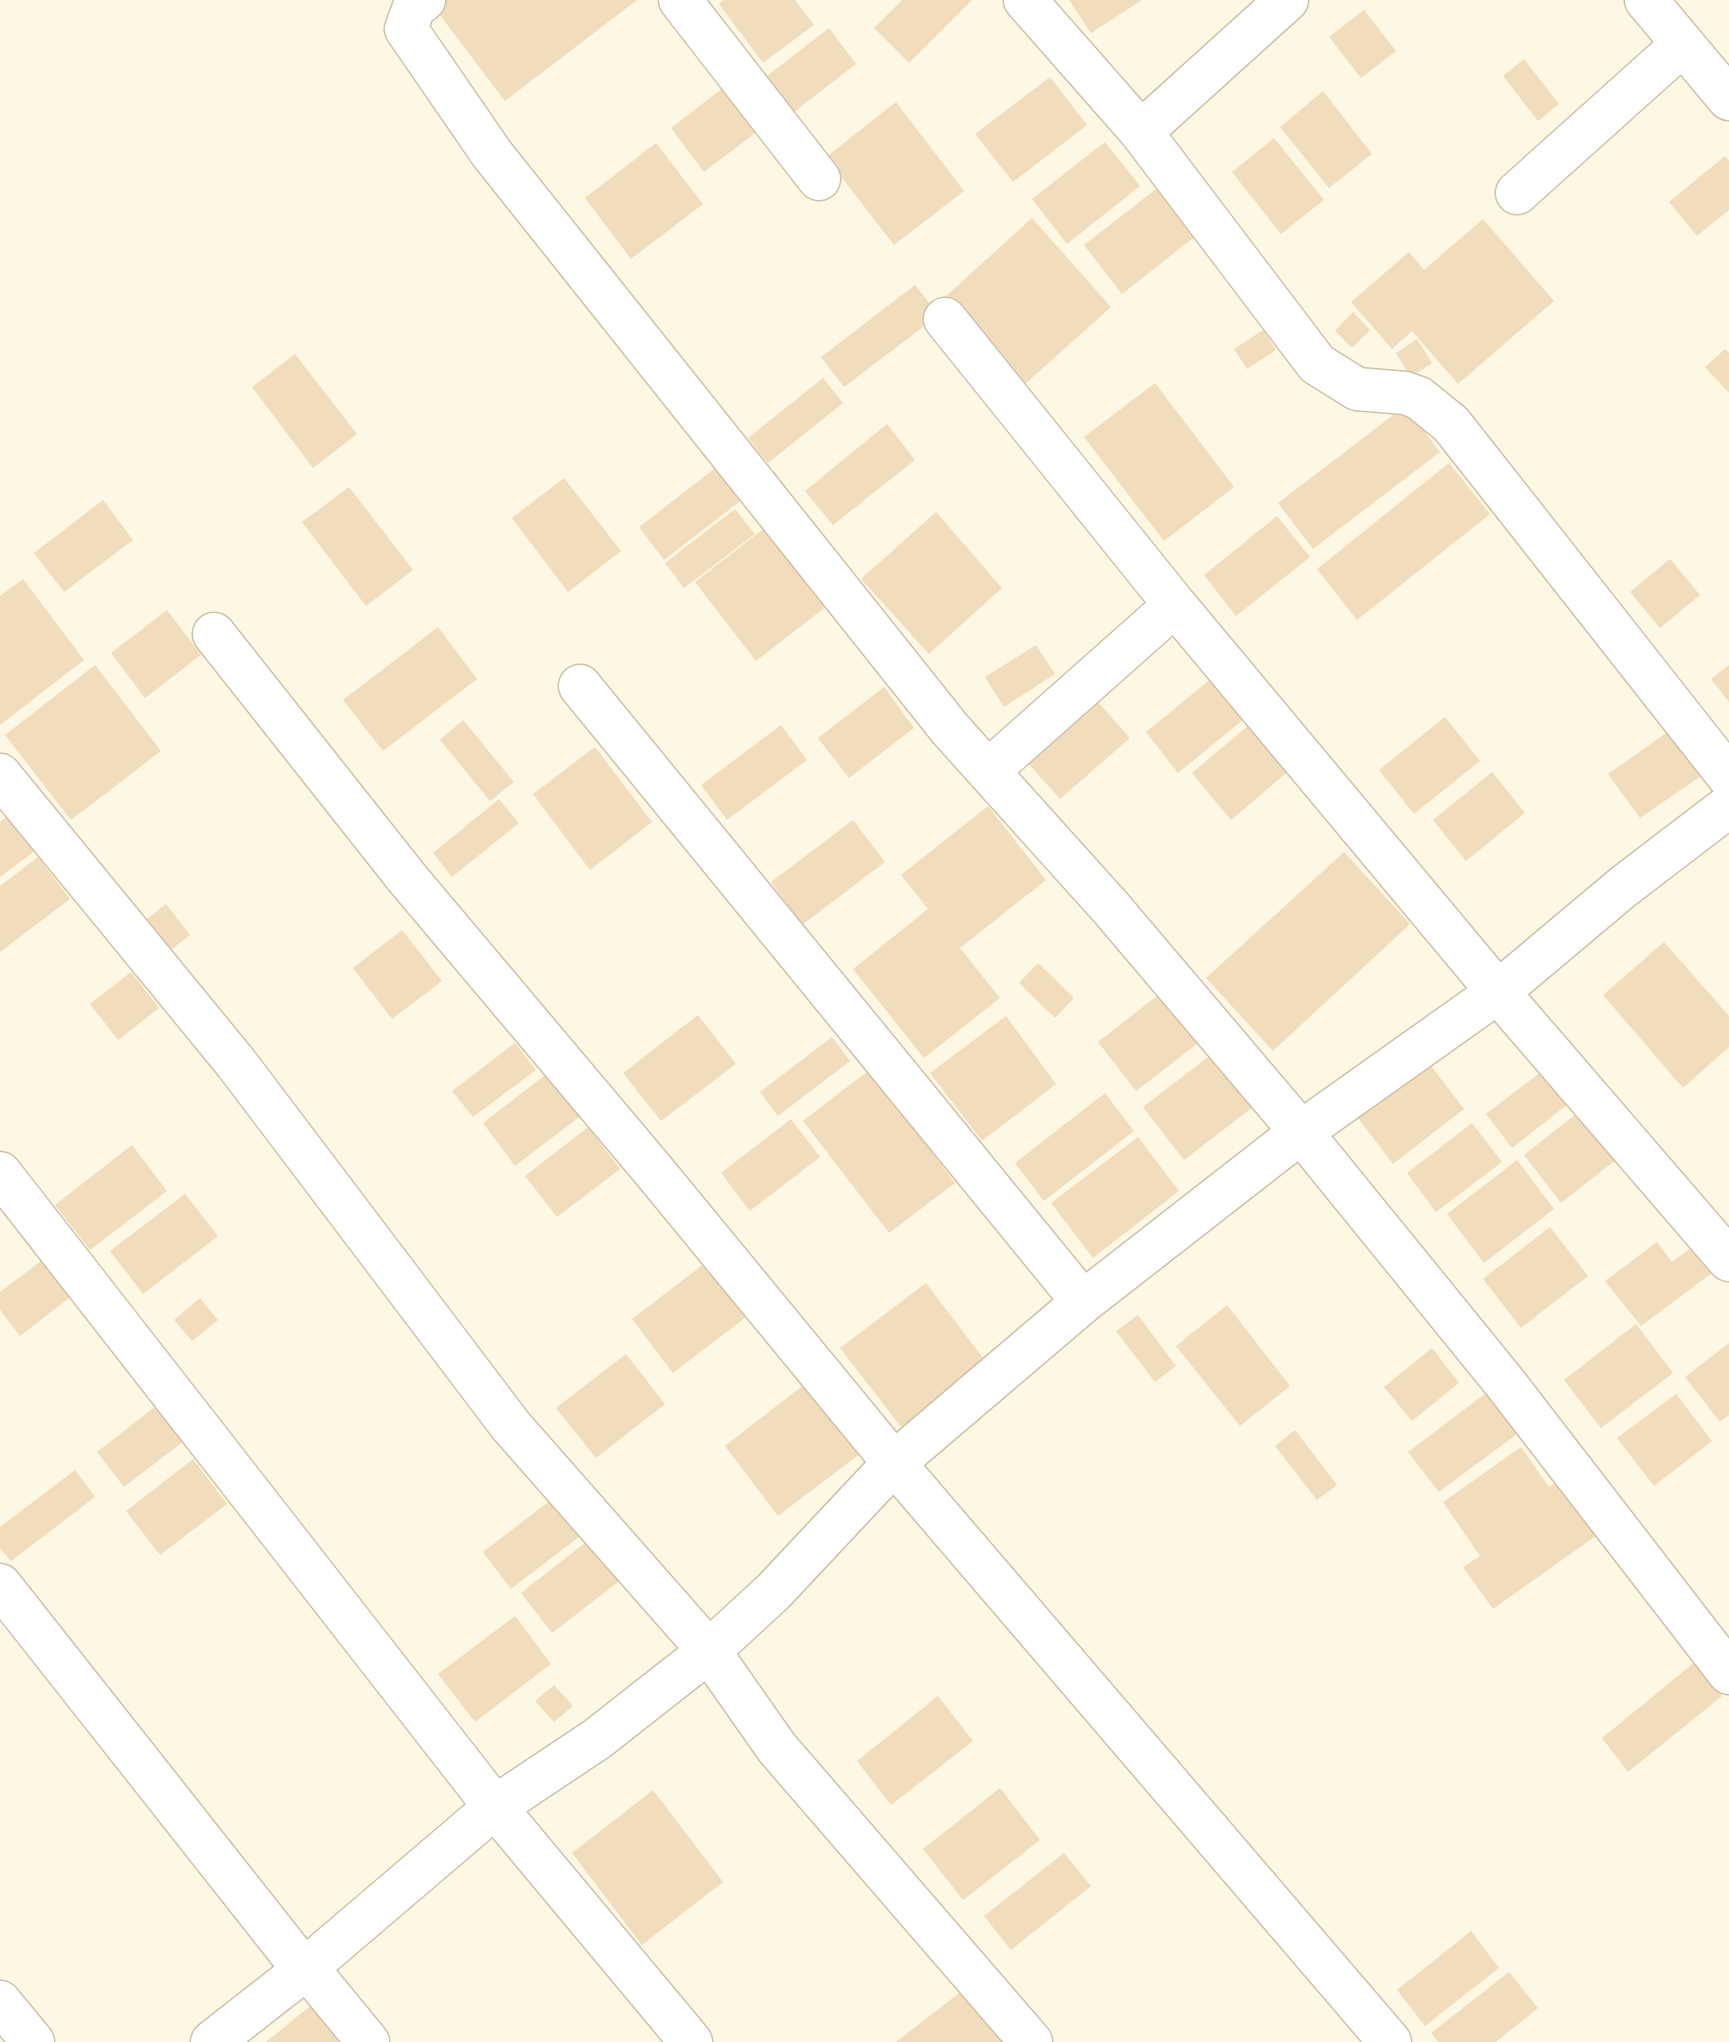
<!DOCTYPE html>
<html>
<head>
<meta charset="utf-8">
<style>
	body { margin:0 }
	canvas { display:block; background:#fcf8e4 }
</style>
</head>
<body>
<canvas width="1729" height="2042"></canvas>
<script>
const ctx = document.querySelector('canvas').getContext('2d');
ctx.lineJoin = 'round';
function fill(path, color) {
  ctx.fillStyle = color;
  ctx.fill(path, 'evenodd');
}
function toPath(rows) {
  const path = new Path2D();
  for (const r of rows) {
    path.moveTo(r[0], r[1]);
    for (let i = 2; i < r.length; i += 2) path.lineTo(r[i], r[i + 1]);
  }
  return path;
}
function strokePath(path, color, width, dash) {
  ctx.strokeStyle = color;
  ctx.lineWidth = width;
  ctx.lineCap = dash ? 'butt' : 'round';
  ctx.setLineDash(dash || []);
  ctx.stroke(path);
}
const building = toPath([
	[441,0,637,0,505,101,433,6],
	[724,0,795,0,814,25,763,63,719,4],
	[902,0,972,0,909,63,874,28],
	[1069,0,1142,0,1091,33],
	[1364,10,1396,51,1361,78,1329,37],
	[829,28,856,64,794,112,767,76],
	[1524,59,1559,104,1538,121,1503,76],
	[1050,77,1087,125,1013,182,975,134],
	[733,80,767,124,704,172,671,128],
	[1323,91,1372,154,1329,188,1280,127],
	[896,102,964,191,894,245,826,157],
	[1274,138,1324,200,1281,234,1232,172],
	[1105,142,1140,186,1067,244,1032,199],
	[656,143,703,204,631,259,585,198],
	[1725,156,1729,161,1729,210,1697,236,1669,202],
	[1165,182,1202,231,1122,294,1084,245],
	[1032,218,1111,307,1024,385,945,297],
	[1483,219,1554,301,1458,384,1412,331,1392,349,1351,302,1409,252,1424,270],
	[915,285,939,315,844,387,821,357],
	[1353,312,1370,330,1352,348,1335,331],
	[1263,330,1276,350,1247,369,1234,349],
	[1417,339,1432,363,1411,377,1396,353],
	[1725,349,1729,353,1729,393,1705,367],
	[295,354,357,434,313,468,252,387],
	[823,378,843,403,768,463,748,438],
	[1155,383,1234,487,1164,541,1084,437],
	[1405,406,1440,452,1313,549,1278,503],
	[887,424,915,460,833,525,805,491],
	[727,459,752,492,664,560,639,527],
	[1449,463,1490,514,1357,620,1317,569],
	[564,478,621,551,568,592,512,518],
	[349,487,413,570,366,606,302,522],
	[103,500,133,540,64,592,34,553],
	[735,509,755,534,684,588,665,563],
	[936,512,1002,588,929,654,861,579],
	[1277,516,1310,557,1236,616,1204,575],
	[771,523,832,602,756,661,695,582],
	[1670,559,1700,595,1660,628,1630,592],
	[23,579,84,660,0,725,0,596],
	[167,610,201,655,145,698,111,653],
	[438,627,477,679,383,751,343,700],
	[1036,645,1055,674,1004,707,985,677],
	[95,665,161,751,71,820,5,735],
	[1729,665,1729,702,1711,679],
	[1217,674,1249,715,1178,773,1146,732],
	[884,687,914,728,849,778,818,738],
	[1097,701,1130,738,1060,799,1027,762],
	[1445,717,1480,761,1414,814,1379,770],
	[1257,718,1297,764,1231,820,1192,773],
	[463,720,514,782,490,801,440,740],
	[781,725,807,760,727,820,701,785],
	[1672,729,1704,774,1640,818,1608,774],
	[595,747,652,822,590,870,533,794],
	[1492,772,1525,813,1466,861,1433,820],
	[499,799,519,823,452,877,433,853],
	[988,806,1046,880,960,948,1000,998,924,1058,853,969,928,909,901,875],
	[9,815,36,850,0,877,0,822],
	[853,820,885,862,802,925,771,882],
	[1344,852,1410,924,1273,1051,1206,978],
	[38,857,70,899,0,952,0,886],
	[166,904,190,935,168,952,144,921],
	[402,930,442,981,392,1019,353,968],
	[1664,942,1729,1016,1729,1047,1683,1088,1603,995],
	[1038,963,1074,998,1055,1018,1019,983],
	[131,972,159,1008,118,1040,90,1004],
	[1162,992,1201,1041,1136,1091,1098,1042],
	[698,1015,736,1064,661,1121,623,1073],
	[1006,1016,1056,1084,982,1141,930,1073],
	[832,1037,850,1061,778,1116,760,1092],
	[515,1043,536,1070,473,1117,452,1091],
	[1216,1051,1257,1104,1184,1160,1143,1107],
	[1429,1063,1464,1109,1393,1164,1358,1118],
	[554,1068,587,1111,515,1166,483,1123],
	[869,1070,955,1183,889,1233,803,1121],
	[1542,1071,1568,1104,1512,1148,1486,1114],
	[1105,1093,1134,1131,1044,1201,1015,1163],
	[1585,1107,1622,1155,1561,1203,1524,1155],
	[791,1119,820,1157,750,1211,721,1173],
	[1472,1123,1502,1162,1436,1212,1407,1173],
	[588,1127,620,1169,557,1217,525,1176],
	[1138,1137,1179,1191,1093,1258,1051,1203],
	[132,1145,167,1191,90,1250,55,1205],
	[1517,1160,1554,1209,1484,1263,1447,1214],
	[185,1194,218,1236,143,1294,110,1251],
	[1550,1227,1588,1276,1521,1328,1483,1279],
	[1657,1242,1672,1262,1696,1244,1716,1270,1641,1326,1605,1281],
	[45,1258,73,1295,20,1336,0,1310,0,1292],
	[709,1260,750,1314,673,1373,632,1319],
	[926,1283,986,1362,901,1427,840,1348],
	[200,1298,218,1320,192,1341,174,1320],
	[1227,1305,1290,1386,1240,1426,1176,1346],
	[1138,1315,1176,1366,1155,1382,1116,1331],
	[1636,1324,1673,1373,1601,1428,1564,1380],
	[1729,1343,1729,1415,1720,1422,1685,1377],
	[1432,1348,1459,1383,1412,1421,1384,1387],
	[626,1354,665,1404,596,1458,556,1408],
	[811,1379,865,1450,778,1516,725,1446],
	[1486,1393,1517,1434,1439,1492,1408,1452],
	[1676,1394,1712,1441,1654,1486,1617,1438],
	[161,1402,188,1438,124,1487,97,1452],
	[1295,1430,1337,1485,1317,1500,1275,1446],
	[1521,1447,1549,1487,1568,1473,1607,1528,1493,1609,1463,1567,1480,1556,1443,1502],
	[193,1459,227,1504,160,1555,126,1511],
	[75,1470,95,1497,11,1561,0,1548,0,1527],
	[556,1496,584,1533,511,1589,483,1552],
	[590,1539,622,1579,552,1633,521,1593],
	[515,1616,551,1664,475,1722,438,1674],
	[1695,1662,1722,1696,1628,1772,1602,1738],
	[554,1685,573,1706,554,1722,535,1701],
	[938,1696,973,1741,891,1805,857,1761],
	[1000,1788,1040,1840,963,1900,923,1849],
	[653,1790,723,1882,642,1945,572,1853],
	[1064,1853,1091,1886,1011,1950,984,1916],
	[1471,1931,1499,1968,1425,2026,1397,1990],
	[1509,1972,1538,2008,1496,2042,1438,2042,1431,2033],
	[972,1983,1012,2034,1002,2042,896,2042],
	[320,1998,355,2042,266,2042]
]);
const minor = toPath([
	[424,0,414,7,406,29,492,154,950,729,1111,908,1301,1132,1505,1383,1729,1673],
	[680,0,819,179],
	[1025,0,1141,132,1317,364,1357,389,1405,393,1419,398,1451,424,1729,777],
	[1646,0,1729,99],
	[1141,132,1287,0],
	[1517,193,1683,44],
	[945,319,1175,605],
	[214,634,407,878,653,1170,894,1463,1390,2042],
	[580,686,1083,1302],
	[988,771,1175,605,1498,992,1729,1260],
	[0,775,236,1063,511,1426,709,1651,597,1739,495,1807,304,1970,212,2042],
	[0,1173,495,1807,691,2042],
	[0,1585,304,1970,307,1968,368,2042],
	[0,2002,33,2042],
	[1031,2042,777,1748,709,1651,774,1591,894,1463,1083,1302,1301,1132,1498,992,1623,887,1729,806]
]);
fill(building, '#f1dcbc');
strokePath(minor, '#cec1aa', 45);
strokePath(minor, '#fff', 42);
</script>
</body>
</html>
